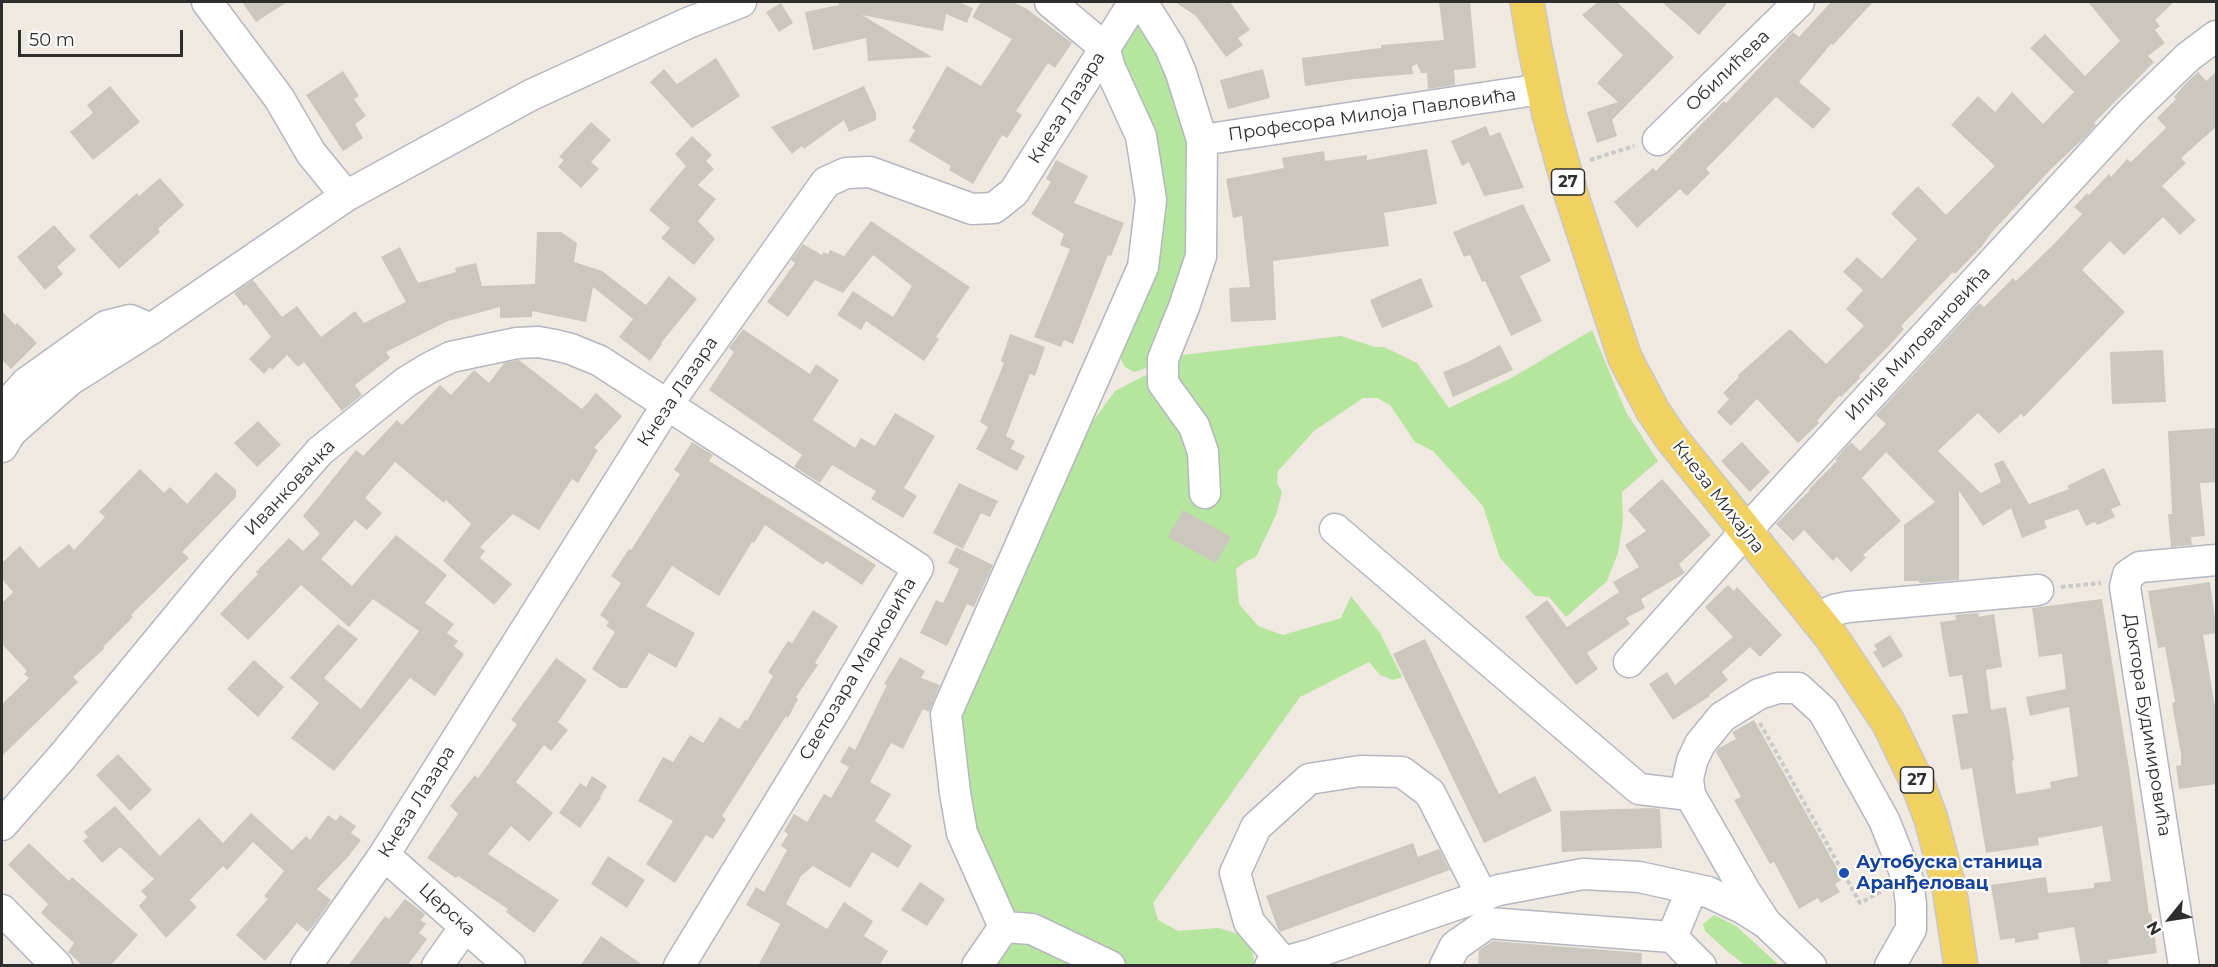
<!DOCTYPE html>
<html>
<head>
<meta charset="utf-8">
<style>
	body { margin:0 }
	#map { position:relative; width:2218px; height:967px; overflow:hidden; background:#efe9e1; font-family:Montserrat,sans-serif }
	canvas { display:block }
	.frame { position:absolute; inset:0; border:3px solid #2e2e2e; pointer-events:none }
	.north { position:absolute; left:2140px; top:889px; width:60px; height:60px; -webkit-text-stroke:4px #fff; paint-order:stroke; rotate:240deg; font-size:16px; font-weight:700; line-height:24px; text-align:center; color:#2e2e2e }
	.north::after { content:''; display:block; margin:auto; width:21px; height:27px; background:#2e2e2e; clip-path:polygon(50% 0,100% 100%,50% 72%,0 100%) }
	.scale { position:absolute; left:18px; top:30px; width:165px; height:27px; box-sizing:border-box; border:3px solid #2e2e2e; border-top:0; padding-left:8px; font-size:18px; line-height:21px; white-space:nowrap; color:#2e2e2e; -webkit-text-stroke:4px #fff; paint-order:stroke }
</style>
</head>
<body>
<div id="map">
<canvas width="2218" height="967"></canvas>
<div class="frame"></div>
<div class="north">N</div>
<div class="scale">50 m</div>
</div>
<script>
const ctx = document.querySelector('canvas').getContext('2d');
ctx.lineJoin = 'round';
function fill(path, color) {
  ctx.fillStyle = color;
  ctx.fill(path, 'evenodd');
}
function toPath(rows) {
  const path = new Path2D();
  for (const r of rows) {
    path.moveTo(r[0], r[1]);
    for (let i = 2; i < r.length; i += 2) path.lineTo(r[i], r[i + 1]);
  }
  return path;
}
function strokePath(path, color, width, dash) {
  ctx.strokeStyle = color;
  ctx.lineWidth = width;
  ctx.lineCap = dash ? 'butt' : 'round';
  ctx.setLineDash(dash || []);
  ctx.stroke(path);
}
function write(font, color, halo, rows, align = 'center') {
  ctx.font = font + ' Montserrat,sans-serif';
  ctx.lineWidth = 4.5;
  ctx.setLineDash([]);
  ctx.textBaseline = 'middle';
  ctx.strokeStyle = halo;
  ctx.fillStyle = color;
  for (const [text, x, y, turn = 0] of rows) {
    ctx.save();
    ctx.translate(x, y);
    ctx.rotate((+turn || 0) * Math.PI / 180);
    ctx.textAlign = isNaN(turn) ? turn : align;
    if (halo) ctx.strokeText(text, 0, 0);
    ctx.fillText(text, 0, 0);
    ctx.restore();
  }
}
const green = toPath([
	[1135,22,1153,37,1189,135,1193,199,1185,264,1156,358,1144,369,1134,372,1125,367,1118,354,1148,268,1119,50],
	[1592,330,1626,412,1658,461,1622,492,1623,521,1618,553,1607,581,1566,617,1549,597,1535,596,1500,558,1483,506,1433,451,1415,442,1390,405,1377,398,1363,398,1314,431,1278,471,1277,483,1282,492,1276,515,1256,557,1245,562,1236,569,1239,604,1258,626,1283,635,1341,618,1351,596,1380,633,1402,677,1393,680,1380,675,1369,662,1300,697,1153,903,1158,920,1178,931,1218,928,1242,935,1251,945,1255,965,1093,965,1005,914,976,841,957,714,1093,421,1115,391,1146,375,1174,356,1341,336,1375,347,1384,347,1417,363,1449,408,1515,376],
	[1714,915,1736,926,1779,965,1745,965,1728,952,1705,931,1703,924],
	[1010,935,1084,966,986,966]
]);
const building = toPath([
	[242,2,287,2,256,22],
	[839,2,958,2,973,8,967,23,946,14,943,31,862,15,932,57,868,61,866,38,813,50,805,12,839,5],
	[981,2,1013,2,1027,9,1072,43,1055,68,1048,63,1016,111,1022,115,1007,138,1002,135,973,184,949,170,951,166,909,141,915,130,912,128,947,66,981,86,1012,39,972,17],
	[1175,2,1230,2,1250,30,1238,38,1243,45,1226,57,1196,16],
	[1439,2,1470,2,1476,68,1454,70,1455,85,1428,89,1427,73,1421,73,1417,64,1412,66,1413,74,1354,79,1305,86,1302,58,1381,48,1381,45,1444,40],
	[1598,2,1617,2,1674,57,1612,120,1617,136,1597,143,1587,112,1618,102,1597,83,1623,55,1582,15],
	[1662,2,1728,2,1699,35],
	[1831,2,1873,2,1833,45,1831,44,1799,82,1831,109,1813,129,1776,97,1706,169,1710,173,1687,196,1680,189,1637,228,1614,202,1653,168,1656,171,1724,101,1726,103,1793,32,1799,37],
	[2088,2,2174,2,2155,20,2160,26,2155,30,2165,43,2148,56,2154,62,2094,123,2096,125,2084,138,2052,168,1992,232,1982,246,1955,274,1953,272,1901,326,1904,329,1888,347,1859,376,1860,378,1841,397,1839,396,1817,421,1819,423,1798,443,1757,399,1731,426,1717,412,1729,399,1723,393,1739,377,1738,375,1790,329,1826,364,1864,326,1846,309,1863,290,1843,272,1857,257,1882,279,1917,239,1891,214,1903,201,1918,186,1946,215,1995,166,1951,125,1978,96,1995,112,2012,92,2043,124,2074,92,2030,48,2045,34,2085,76,2120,41],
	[781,3,793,23,779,32,766,12],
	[716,58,740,96,692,128,650,82,664,69,677,84],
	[1263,69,1270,98,1228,109,1220,80],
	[343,71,359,96,354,99,366,116,355,124,363,138,343,151,306,95],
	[2217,71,2217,126,2181,158,2186,163,2162,186,2196,220,2180,235,2163,217,2124,255,2110,241,2082,270,2125,312,2024,417,2021,414,1999,434,1978,413,1938,451,1981,493,2001,482,1994,464,2003,460,2029,504,2069,489,2067,486,2104,468,2121,505,2111,509,2115,517,2097,525,2095,522,2086,526,2078,509,2044,521,2047,528,2022,538,2011,508,1983,526,1959,491,1959,580,1919,583,1919,581,1904,581,1904,525,1935,502,1886,452,1862,478,1901,521,1863,555,1866,558,1851,572,1837,557,1833,561,1804,530,1793,541,1776,524,1810,490,1809,489,1837,461,1835,460,1851,442,1860,451,1886,424,1876,415,1979,303,1984,307,2013,278,2016,281,2055,243,2082,214,2074,207,2087,193,2089,195,2109,174,2111,177,2127,159,2131,162,2166,128,2157,118,2176,99,2174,97,2186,83,2198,72,2206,81],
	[110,86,140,122,93,160,70,132,93,113,87,105],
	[864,86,876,113,876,120,849,132,844,120,804,149,802,146,792,154,771,127],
	[591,122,611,140,591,162,599,169,581,188,558,167,564,160,559,157],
	[1486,126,1490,136,1500,132,1524,188,1484,196,1469,162,1462,166,1451,141],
	[692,136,712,155,706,161,714,169,698,185,716,199,698,221,715,239,694,265,661,238,670,228,649,210,686,166,675,154],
	[1427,149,1437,204,1384,213,1389,246,1273,261,1276,320,1231,322,1229,288,1250,287,1242,216,1233,218,1226,179,1284,168,1282,158,1324,151,1325,161,1367,155,1367,160],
	[1056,160,1088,176,1074,203,1124,223,1111,256,1108,255,1073,344,1064,340,1061,347,1034,337,1070,249,1060,245,1064,234,1031,214,1051,182,1046,179],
	[160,178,184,205,158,229,160,232,119,269,89,236,137,193,139,196],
	[1523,204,1551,261,1520,276,1542,321,1511,336,1485,281,1482,282,1470,255,1464,257,1453,232],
	[871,221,970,287,936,337,939,339,924,361,866,321,861,330,837,315,853,291,893,317,912,286,873,255,843,293,815,280,788,317,767,302,795,263,791,260,803,244,822,255,823,252,828,254,830,250,844,256],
	[54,225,76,250,57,267,63,274,45,290,17,257],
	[537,232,561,232,577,243,574,262,602,271,646,305,669,276,697,299,661,343,662,344,650,361,619,337,633,319,593,287,586,322,532,311,532,317,500,318,500,307,448,321,386,352,390,358,355,385,362,395,342,411,304,362,298,367,287,355,272,370,270,367,264,374,249,359,271,337,246,304,244,306,234,293,253,280,282,317,297,306,321,337,355,311,364,323,406,302,381,257,400,247,418,283,456,272,455,268,476,263,482,286,535,284],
	[1421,278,1433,307,1382,328,1370,300],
	[2,311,15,325,17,323,37,343,11,369,2,360],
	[743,329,810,374,816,364,839,380,813,420,855,448,861,438,875,446,895,413,935,436,904,488,917,496,903,518,871,499,876,491,832,465,820,483,794,467,802,455,709,390,734,352,729,348],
	[1010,334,1045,347,1035,376,1030,374,1006,436,1015,441,1011,449,1025,456,1017,471,976,449,988,427,980,422,1004,363,1001,361],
	[1500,345,1513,370,1453,397,1443,372,1468,362],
	[2163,350,2166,402,2112,404,2110,352],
	[519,360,582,409,596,393,622,416,594,448,598,450,578,483,572,479,539,530,513,514,480,547,485,551,480,558,512,584,494,605,443,561,471,524,446,500,444,503,395,462,365,498,382,513,367,530,355,520,321,559,352,586,396,535,447,575,425,603,454,624,447,633,458,641,454,646,464,654,435,696,410,678,334,771,291,738,319,703,290,678,338,624,358,639,324,678,361,709,419,631,373,599,349,627,301,585,248,640,220,614,258,574,256,572,289,538,303,551,320,534,303,516,356,450,363,456,397,420,402,425,440,385,451,395,474,370,489,383,504,363],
	[258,421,281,445,257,467,234,443],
	[2217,428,2217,482,2200,483,2205,536,2191,537,2192,545,2171,547,2168,514,2172,514,2168,431],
	[692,442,713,455,709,461,876,565,862,585,826,561,823,565,765,525,754,543,752,542,719,596,672,566,646,606,695,633,676,668,649,653,627,688,620,688,592,669,615,632,606,626,609,622,600,615,621,583,611,576,629,549,631,550,680,474,674,470],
	[1742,442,1770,472,1750,492,1721,461],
	[140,469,164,493,170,487,187,504,216,472,236,490,236,497,182,552,189,558,131,615,133,617,103,647,105,648,73,677,78,682,2,756,2,704,29,678,24,674,27,671,2,644,2,603,13,592,2,579,2,563,20,546,39,568,69,544,74,550,105,517,99,512],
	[1662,479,1711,535,1679,564,1685,573,1641,599,1645,608,1626,618,1630,624,1587,653,1598,669,1576,685,1525,617,1547,600,1567,627,1619,592,1613,582,1639,567,1625,545,1646,531,1628,510],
	[959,483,998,501,990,517,981,513,963,549,933,533],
	[1183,510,1231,537,1216,563,1168,537],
	[956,547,993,565,974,607,967,604,947,646,920,633,936,600,943,603,959,569,948,563],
	[2210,582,2217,633,2203,635,2217,719,2217,784,2179,789,2176,766,2181,765,2181,755,2172,703,2175,702,2165,647,2158,648,2148,591],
	[1728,585,1734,591,1737,587,1782,635,1760,657,1750,647,1722,672,1728,680,1709,695,1710,696,1673,720,1649,684,1667,672,1675,685,1733,637,1705,607],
	[2102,599,2129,769,2149,914,2151,913,2157,953,2108,960,2109,966,2081,966,2074,927,2038,933,2039,939,2015,943,2015,938,2000,940,1991,885,2046,877,2048,893,2094,888,2094,883,2111,881,2102,826,2038,838,2039,845,1986,853,1972,768,1961,770,1952,715,1968,713,1962,675,1949,677,1940,622,1956,620,1955,615,1978,613,1979,617,1994,614,2002,667,1986,670,1991,710,2006,707,2014,760,2012,761,2016,794,2051,788,2050,782,2078,776,2069,707,2030,716,2026,697,2066,689,2062,654,2039,657,2032,608],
	[813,610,838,626,815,663,818,665,796,697,798,699,788,718,786,716,722,816,726,819,713,839,706,835,675,883,646,864,673,821,638,801,663,757,673,762,690,735,703,743,720,717,739,729,745,720,747,721,773,676,768,672,788,641,792,643],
	[1890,635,1903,656,1883,668,1873,652,1877,650,1874,645],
	[1425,639,1499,794,1535,776,1552,811,1484,843,1393,654],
	[900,657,925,671,921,678,940,685,929,712,923,709,903,749,891,743,870,782,891,794,875,821,912,846,898,868,872,852,850,888,813,866,801,876,786,904,827,929,844,902,873,921,864,936,888,951,879,966,758,966,780,924,746,905,756,887,764,892,787,850,781,846,788,834,784,831,794,814,807,822,824,794,831,798,849,767,840,762,849,746,855,750,887,685,884,684],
	[556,658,587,680,558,722,568,730,551,751,544,745,516,782,553,813,529,842,511,826,488,854,559,900,534,933,506,912,508,909,458,876,456,878,427,858,458,814,450,806,475,775,478,778,517,724,511,720],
	[254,660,284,687,258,717,227,689],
	[1754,720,1843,879,1835,884,1840,892,1821,903,1818,898,1799,909,1774,862,1770,864,1734,800,1741,797,1716,752,1719,748,1736,739,1732,732],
	[118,754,152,790,130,811,96,775],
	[592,776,607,786,600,797,601,798,580,828,559,813,580,783,586,787],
	[115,806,160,856,199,818,223,843,251,813,292,850,306,836,310,840,328,815,336,821,340,815,356,826,351,833,361,840,348,857,317,889,331,900,316,922,308,932,297,923,265,961,236,935,268,899,264,896,284,871,253,842,227,870,223,866,190,900,197,907,166,938,139,906,147,897,141,891,154,879,120,847,102,863,83,841,88,837,84,832],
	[1652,808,1660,809,1662,848,1562,852,1560,811],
	[29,843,69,881,72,877,138,935,110,966,83,966,68,952,74,943,41,913,48,904,8,865],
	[1413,843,1418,857,1439,849,1450,870,1280,932,1278,929,1266,896],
	[608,856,645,880,627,908,591,884],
	[920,882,945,899,927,926,901,910],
	[405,899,425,914,421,920,426,924,419,933,427,939,407,966,348,966,385,916,389,919],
	[601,936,644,966,580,966],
	[1493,941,1642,953,1641,966,1478,966,1479,950]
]);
const path = toPath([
	[1590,160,1634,146],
	[2061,587,2101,583],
	[1760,723,1860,903,1884,890]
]);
const minor = toPath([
	[207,2,279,98,311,153,346,196],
	[1050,2,1104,47,1110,68,1141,136,1151,200,1143,267,946,714,955,793,962,833,1004,927,1032,929,1110,966],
	[1142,2,1170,47,1181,73,1202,140,1201,256,1184,307,1163,359,1163,383,1194,426,1203,452,1205,493],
	[1202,140,1542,89],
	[1658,140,1799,2],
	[2,410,26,383,106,326,130,320,151,329],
	[2,447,11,432,70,380,151,329,346,196,531,95,688,23,741,2],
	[1335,529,1639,789,1690,795],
	[1817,618,1834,610,1848,607,2038,590],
	[1629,662,1745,532,2131,112,2188,57,2216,36],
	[2,825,62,757,217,569,320,451,406,382,429,368,451,357,517,343,538,342,555,345,571,349,600,361,918,568,836,709,679,966],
	[384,855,510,966],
	[2,910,57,966],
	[1766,923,1745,891,1690,795,1688,779,1692,761,1700,744,1722,717,1759,694,1778,688,1798,688,1823,711,1832,727,1884,820,1908,880,1911,904,1911,929,1890,966],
	[1672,937,1692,889],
	[1283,962,1249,922,1235,873,1256,827,1309,779,1360,771,1402,772,1430,793,1482,896],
	[306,966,384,855,667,405,826,182,846,173,870,172,972,209,994,208,1014,192,1134,2],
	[437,966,465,927],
	[977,966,1004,927],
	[1270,966,1309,955,1499,890,1583,874,1639,877,1708,892,1744,909,1766,923,1811,966],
	[1445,966,1455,946,1488,923,1672,937,1701,966],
	[2184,966,2125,587,2128,575,2140,567,2216,560]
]);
const major = toPath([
	[1527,2,1535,49,1549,115,1571,194,1625,358,1653,411,1672,439,1832,638,1888,722,1918,784,1931,819,1949,887,1961,966]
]);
const markers = [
	[1844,873,6,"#1a4fb4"]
];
const shields = [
	[1568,182,33],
	[1917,780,33]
];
const shieldNames = [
	["27",1568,182],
	["27",1917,780]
];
const streetNames = [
	["Обилићева",1728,71,-44],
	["Кнеза Лазара",1067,108,-58],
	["Професора Милоја Павловића",1372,115,-8],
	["Илије Миловановића",1918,344,-47],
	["Кнеза Лазара",678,392,-56],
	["Иванковачка",290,488,-47],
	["Кнеза Михајла",1718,497,52],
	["Светозара Марковића",858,669,-59],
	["Доктора Будимировића",2147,725,81],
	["Кнеза Лазара",417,802,-58],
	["Церска",447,910,42]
];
const transitNames = [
	["Аутобуска станица",1856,863],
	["Аранђеловац",1856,884]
];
fill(green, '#b6e59e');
fill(building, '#cbc7bf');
strokePath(minor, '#b4b7c1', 33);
strokePath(major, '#c9c9c9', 36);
strokePath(path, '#c9c9c9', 4, [4.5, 3]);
strokePath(minor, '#fff', 30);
strokePath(major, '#f2d163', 33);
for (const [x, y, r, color] of markers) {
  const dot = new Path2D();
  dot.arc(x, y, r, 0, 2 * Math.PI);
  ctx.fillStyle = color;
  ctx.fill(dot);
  strokePath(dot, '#fff', 2);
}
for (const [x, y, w] of shields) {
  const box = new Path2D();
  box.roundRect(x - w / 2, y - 13, w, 26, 4.5);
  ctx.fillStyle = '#fff';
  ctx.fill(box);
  strokePath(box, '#2e2e2e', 1.5);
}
write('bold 16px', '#2e2e2e', null, shieldNames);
write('18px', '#2e2e2e', '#fff', streetNames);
write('bold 18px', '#164399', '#fff', transitNames, 'left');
</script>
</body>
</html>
